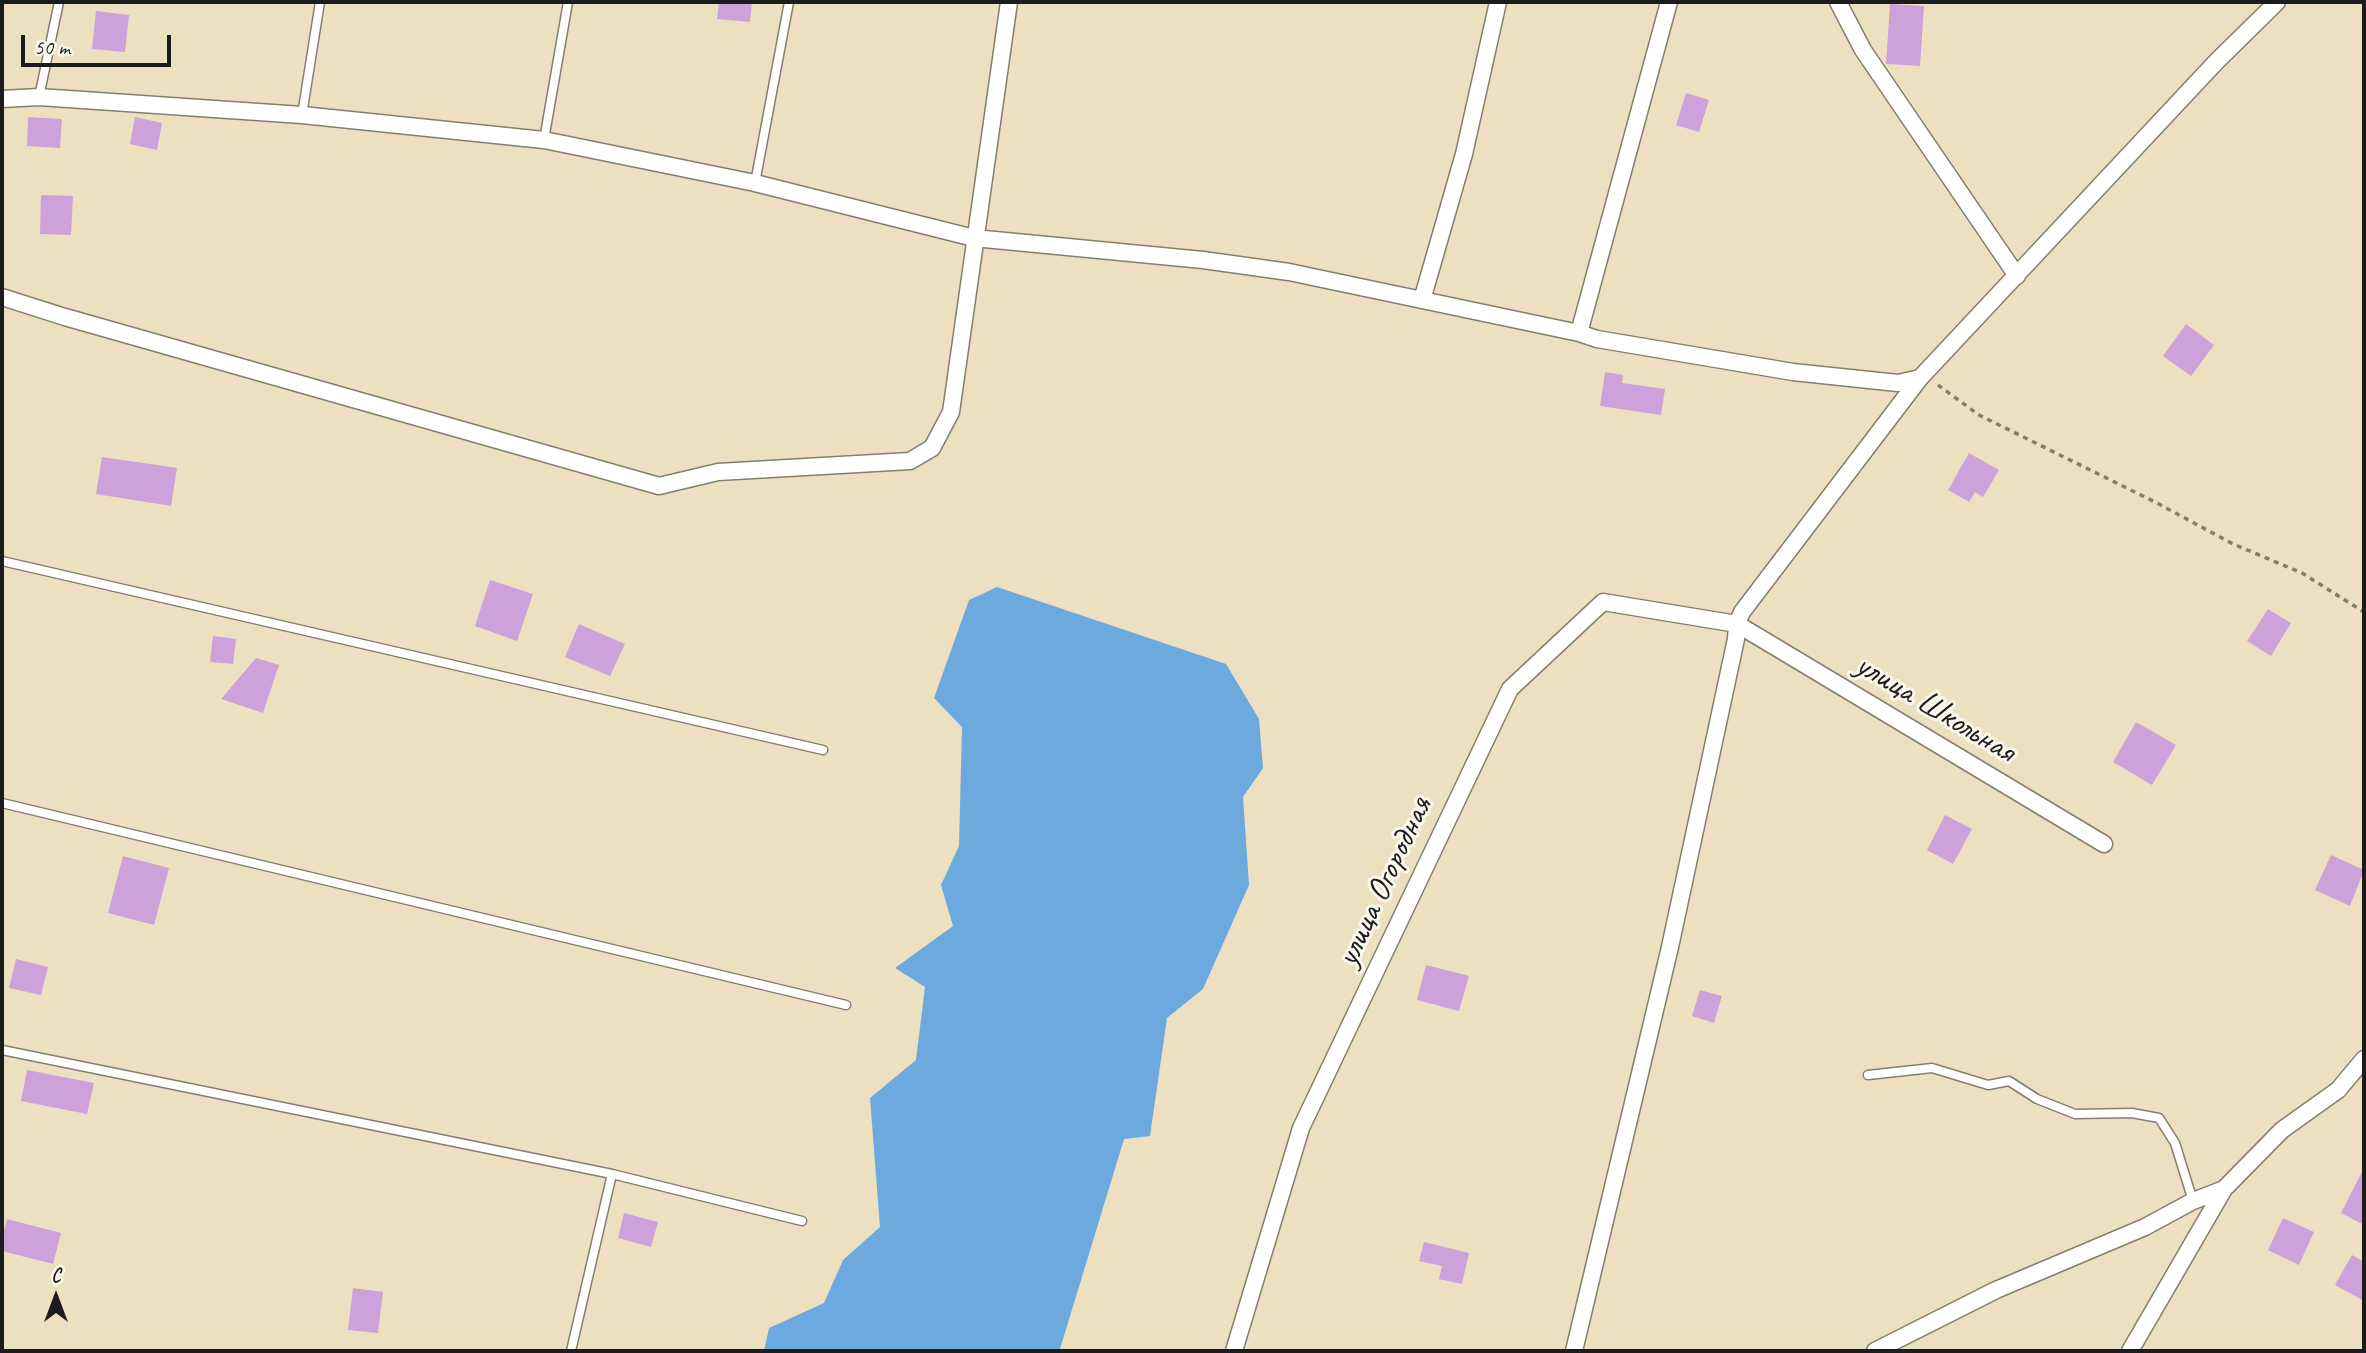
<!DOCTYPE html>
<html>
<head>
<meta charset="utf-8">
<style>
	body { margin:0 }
	#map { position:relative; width:2366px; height:1353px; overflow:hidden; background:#ede0c0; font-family:Caveat,sans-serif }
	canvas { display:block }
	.frame { position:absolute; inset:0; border:4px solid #1c1c1c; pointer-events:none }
	.north { position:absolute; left:21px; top:1262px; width:70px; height:70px; -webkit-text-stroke:5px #fbf7ec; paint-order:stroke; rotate:0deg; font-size:19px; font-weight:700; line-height:28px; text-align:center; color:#1c1c1c }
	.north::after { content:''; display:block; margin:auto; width:24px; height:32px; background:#1c1c1c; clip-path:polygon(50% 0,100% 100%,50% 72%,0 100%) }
	.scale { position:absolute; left:21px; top:35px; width:150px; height:32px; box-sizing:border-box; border:4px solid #1c1c1c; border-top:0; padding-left:9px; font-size:21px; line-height:24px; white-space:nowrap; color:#1c1c1c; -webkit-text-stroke:5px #fbf7ec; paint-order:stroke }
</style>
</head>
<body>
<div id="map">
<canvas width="2366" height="1353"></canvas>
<div class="frame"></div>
<div class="north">С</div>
<div class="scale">50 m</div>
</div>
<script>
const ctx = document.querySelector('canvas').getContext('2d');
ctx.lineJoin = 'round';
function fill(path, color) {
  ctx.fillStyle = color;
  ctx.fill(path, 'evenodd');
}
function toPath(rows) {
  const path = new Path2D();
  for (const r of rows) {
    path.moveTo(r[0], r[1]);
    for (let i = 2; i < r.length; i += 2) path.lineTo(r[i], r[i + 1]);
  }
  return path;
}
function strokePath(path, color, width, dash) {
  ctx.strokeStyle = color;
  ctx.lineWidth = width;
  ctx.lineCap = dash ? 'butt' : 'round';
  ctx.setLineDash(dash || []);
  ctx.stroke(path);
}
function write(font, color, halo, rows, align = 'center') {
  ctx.font = font + ' Caveat,sans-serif';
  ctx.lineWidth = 6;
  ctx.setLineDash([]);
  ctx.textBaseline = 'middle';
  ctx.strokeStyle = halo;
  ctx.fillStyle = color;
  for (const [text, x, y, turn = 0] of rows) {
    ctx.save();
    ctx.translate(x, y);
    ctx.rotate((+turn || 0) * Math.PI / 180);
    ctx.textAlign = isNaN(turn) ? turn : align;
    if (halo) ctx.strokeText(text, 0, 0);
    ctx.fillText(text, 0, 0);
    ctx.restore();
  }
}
const water = toPath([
	[997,587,1226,664,1259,719,1263,768,1243,797,1249,885,1203,989,1167,1018,1150,1136,1124,1139,1060,1349,1056,1351,764,1351,769,1328,824,1303,843,1260,880,1227,870,1098,916,1060,925,987,895,968,953,926,941,885,959,846,962,727,934,698,969,600]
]);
const building = toPath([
	[719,2,752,2,750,22,717,19],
	[1890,4,1924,6,1920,66,1886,64],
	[96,11,129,15,125,52,92,49],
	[1686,93,1709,100,1699,132,1676,125],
	[28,117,62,119,60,148,27,146],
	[135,117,162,123,157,150,130,144],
	[41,195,73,196,71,235,40,234],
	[2186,324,2214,345,2191,376,2163,356],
	[1605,372,1623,375,1622,383,1665,389,1661,415,1600,406],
	[1969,453,1999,470,1983,497,1975,492,1969,502,1948,490],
	[102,457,177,468,171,506,96,494],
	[490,580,533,594,517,641,475,626],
	[2268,609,2291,623,2271,656,2247,641],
	[579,624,625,644,610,676,565,657],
	[213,636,236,639,233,664,210,662],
	[256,658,279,665,263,713,221,699],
	[2136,722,2176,745,2152,785,2113,762],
	[1945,815,1972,829,1953,864,1927,850],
	[2331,855,2364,870,2350,906,2315,890],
	[123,856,169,868,154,925,108,913],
	[16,959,48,967,41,995,9,988],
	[1426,965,1469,976,1459,1011,1417,1000],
	[1700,990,1722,996,1714,1023,1692,1016],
	[27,1070,94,1083,87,1114,21,1101],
	[2364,1168,2364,1225,2341,1213],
	[624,1213,658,1222,651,1247,618,1238],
	[2283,1218,2314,1232,2299,1265,2268,1250],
	[7,1219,61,1233,53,1264,2,1251,2,1238],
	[1424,1242,1469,1253,1462,1284,1439,1279,1442,1266,1419,1261],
	[2352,1255,2364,1262,2364,1301,2335,1285],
	[353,1288,383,1292,378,1333,348,1330]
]);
const path = toPath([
	[1938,385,1979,415,2157,503,2233,544,2302,573,2364,612]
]);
const service = toPath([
	[39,97,59,2],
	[302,115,320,2],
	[544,140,568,2],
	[755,183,789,2],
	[2,561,823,750],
	[2,803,846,1005],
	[2,1050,612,1174,802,1221],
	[1868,1075,1932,1068,1988,1085,2009,1081,2037,1099,2075,1114,2132,1113,2159,1118,2175,1143,2193,1201],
	[571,1351,612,1174]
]);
const minor = toPath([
	[1838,2,1863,50,2017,276],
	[2,99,39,97,302,115,544,140,755,183,974,238,1203,260,1289,272,1579,333,1597,339,1793,372,1898,383,1920,378],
	[2,297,65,317,659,486,718,472,910,461,932,448,951,412,1009,2],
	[1422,300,1464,154,1498,2],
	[1579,333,1669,2],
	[1234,1351,1301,1128,1510,689,1603,602,1737,624,2104,844],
	[1574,1351,1670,947,1736,639,1737,624,1742,612,1920,378,2216,62,2277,2],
	[1875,1351,1996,1290,2145,1227,2193,1201,2224,1189],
	[2130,1351,2224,1189,2282,1130,2338,1090,2364,1059]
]);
const streetNames = [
	["улица Школьная",1935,709,31],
	["улица Огородная",1385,882,-65]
];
fill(water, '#6ca9de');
fill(building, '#cda1da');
strokePath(service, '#847e6e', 11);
strokePath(minor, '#847e6e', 19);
strokePath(path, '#847e6e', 3.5, [5, 5]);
strokePath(service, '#fff', 8);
strokePath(minor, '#fff', 16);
write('33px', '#1c1c1c', '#fbf7ec', streetNames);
</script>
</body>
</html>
